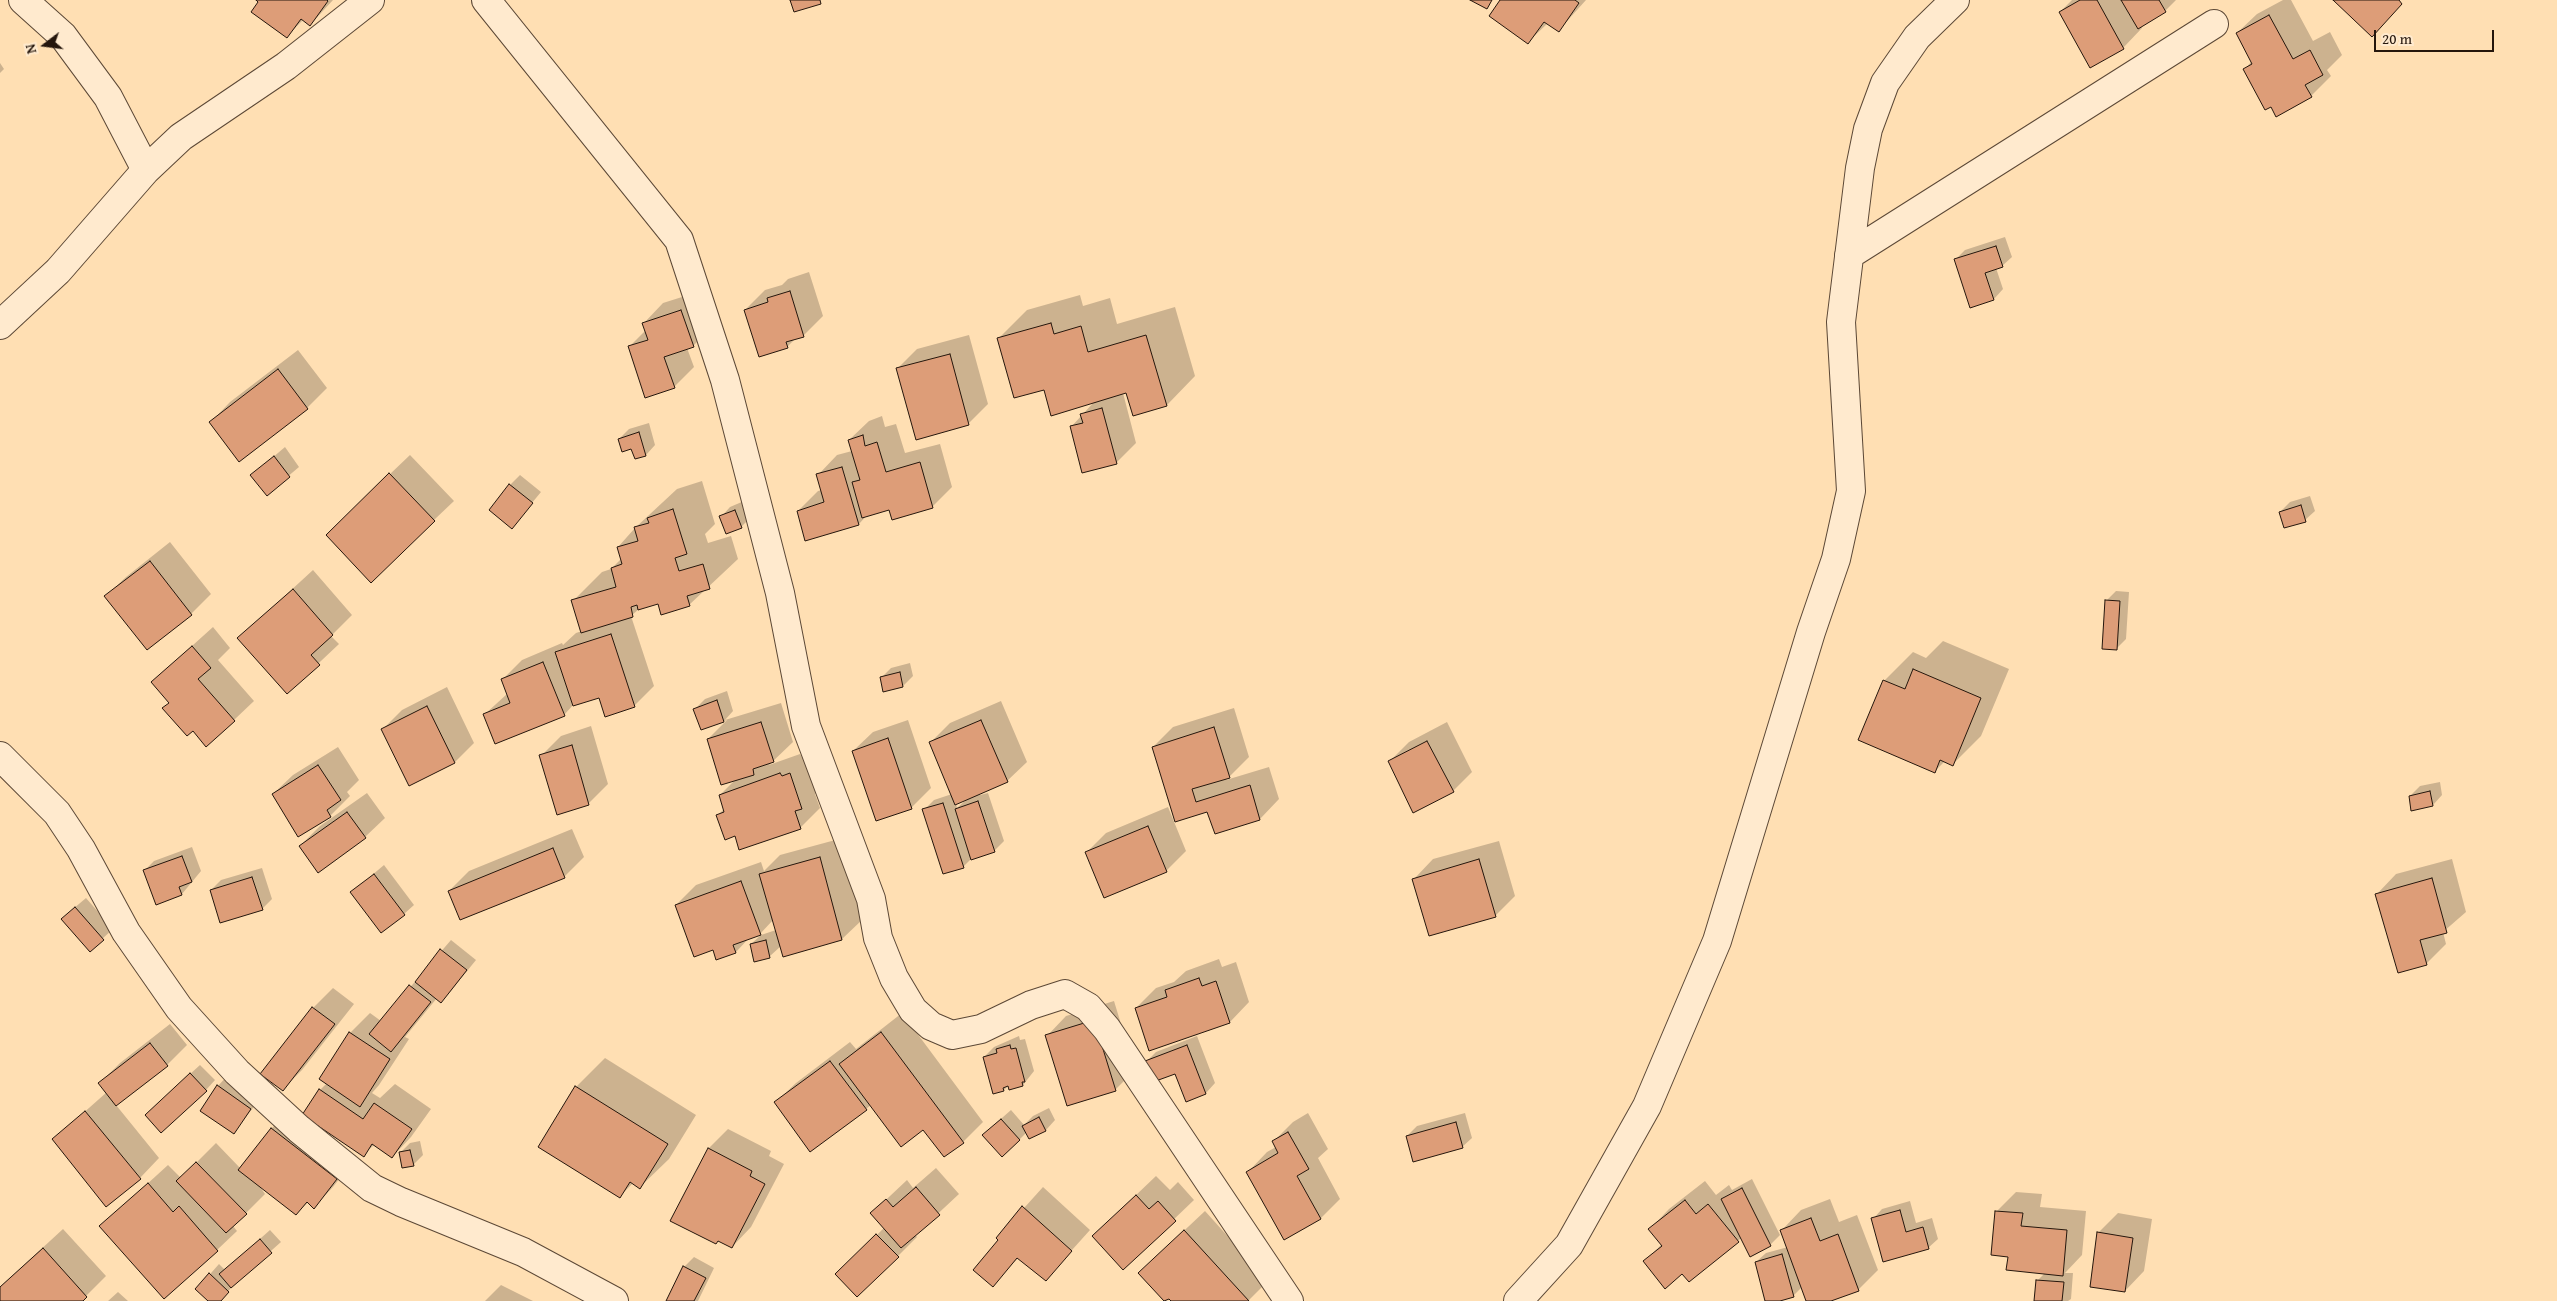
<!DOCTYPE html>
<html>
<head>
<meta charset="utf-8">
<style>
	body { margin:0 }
	#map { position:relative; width:2557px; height:1301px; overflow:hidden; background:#ffdfb3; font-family:"Gentium Book Plus",serif }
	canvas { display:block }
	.north { position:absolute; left:20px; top:20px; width:50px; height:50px; -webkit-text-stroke:4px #ffeace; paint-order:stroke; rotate:255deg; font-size:14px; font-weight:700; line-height:20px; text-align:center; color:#25160c }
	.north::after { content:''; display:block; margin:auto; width:18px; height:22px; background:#25160c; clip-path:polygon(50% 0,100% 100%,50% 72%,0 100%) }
	.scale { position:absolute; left:2374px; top:30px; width:120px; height:22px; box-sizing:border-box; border:2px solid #25160c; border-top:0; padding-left:6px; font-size:15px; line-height:18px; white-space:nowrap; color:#25160c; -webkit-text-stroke:4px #ffeace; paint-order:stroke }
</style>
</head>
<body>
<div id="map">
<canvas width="2557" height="1301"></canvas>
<div class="north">N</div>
<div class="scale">20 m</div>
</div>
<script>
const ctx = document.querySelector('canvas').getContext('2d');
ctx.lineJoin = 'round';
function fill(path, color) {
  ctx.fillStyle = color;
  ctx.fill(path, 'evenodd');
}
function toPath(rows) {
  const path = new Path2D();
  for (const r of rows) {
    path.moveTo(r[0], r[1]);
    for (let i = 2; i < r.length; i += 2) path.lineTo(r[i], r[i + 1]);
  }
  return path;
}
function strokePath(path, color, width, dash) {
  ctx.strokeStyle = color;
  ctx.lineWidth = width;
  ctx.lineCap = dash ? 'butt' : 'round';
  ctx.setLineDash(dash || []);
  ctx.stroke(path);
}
const shadow = toPath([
	[258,0,333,0,310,25,303,20,287,36],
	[1502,0,1586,0,1559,30,1548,23,1528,42],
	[2072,0,2176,0,2165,11,2141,25,2142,28,2123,48,2060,12],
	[2283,0,2291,0,2313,41,2330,32,2342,55,2327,70,2331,76,2311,96,2271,105,2245,69,2252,61,2237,33,2257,14],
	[0,63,4,69,0,73],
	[2005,237,2012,257,2002,266,1996,268,2003,289,1994,299,1955,260,1965,250],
	[809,272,823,316,803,336,796,338,787,347,745,310,765,290,782,285,788,279],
	[701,291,713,326,693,346,687,348,694,367,674,387,629,347,646,330,644,323,663,303],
	[1080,295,1083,306,1110,298,1117,324,1175,307,1195,376,1167,405,1127,392,1123,393,1136,443,1116,463,1071,427,1094,402,1044,388,998,339,1027,310],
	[969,335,988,404,969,423,917,438,897,369,917,349],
	[298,350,327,388,307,408,239,460,211,422,230,402],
	[882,416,885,427,896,424,905,453,940,444,952,487,932,507,890,508,868,514,859,524,798,511,818,491,822,490,818,475,837,455,852,451,849,440,869,421],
	[649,423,655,445,646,455,619,439,629,429],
	[285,447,299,467,267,494,252,475],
	[410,455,454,501,434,520,347,515],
	[520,475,541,492,512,527,510,485],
	[702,481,715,524,705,534,708,543,731,536,738,559,689,605,659,603,639,609,631,616,654,686,634,706,600,696,574,704,564,715,484,715,507,694,502,680,522,660,562,643,563,645,576,633,582,631,573,601,602,572,611,569,621,559,618,547,635,528,677,489],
	[2310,496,2315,511,2305,520,2280,512,2290,502],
	[744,501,751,517,741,527,721,517,730,507],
	[170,542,211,594,191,614,147,649,106,596,126,577],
	[313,570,352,615,331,636,339,644,287,693,239,638],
	[2116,591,2129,592,2126,639,2116,649,2107,600],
	[213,627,230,648,218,660,254,701,234,720,170,702,152,682],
	[1943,641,2009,669,1981,736,1952,765,1945,761,1935,771,1884,681,1913,652,1926,658],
	[910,663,913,676,903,686,881,678,891,668],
	[447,687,474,743,455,762,382,730,402,710],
	[727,691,733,711,725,720,781,703,793,742,769,765,800,754,802,757,810,754,821,788,815,794,820,808,800,828,735,835,718,815,725,808,720,795,736,779,708,739,727,720,702,729,695,709,705,699],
	[1001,701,1027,762,1007,781,980,793,980,795,988,793,1004,841,994,851,971,859,963,867,924,810,934,800,952,794,931,742,950,723],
	[967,799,957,808,956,803],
	[1234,708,1249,757,1226,780,1269,767,1279,799,1260,819,1208,810,1176,821,1153,747,1173,727],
	[908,720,931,788,911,808,853,751,873,732],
	[1447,722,1472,772,1453,791,1389,762,1409,742],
	[591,726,608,784,588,804,541,756,561,736],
	[338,747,359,780,347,792,350,796,330,816,299,835,273,794,293,775],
	[2440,782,2442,795,2433,805,2410,796,2420,786],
	[367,793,385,818,365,837,300,846,320,826],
	[1168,807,1186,851,1166,871,1087,852,1106,833],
	[572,829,584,857,564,877,449,891,469,871],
	[839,839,862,920,842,939,783,956,781,946,770,956,755,960,751,944,761,935,776,930,773,920,760,934,750,937,736,952,717,959,714,948,676,905,696,885,761,862,764,871,780,855],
	[1499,841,1515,896,1495,916,1414,879,1433,859],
	[192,847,201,871,182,894,157,903,144,871,154,861],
	[2452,859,2466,912,2443,932,2446,944,2426,964,2377,894,2396,874],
	[384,865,414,905,404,914,352,892],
	[262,868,272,899,262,909,211,890,221,880],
	[86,898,113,929,90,950,73,909],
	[451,940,476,960,450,992,441,1001,437,998,405,1037,409,1039,379,1085,372,1093,380,1098,395,1084,431,1109,411,1137,392,1157,374,1145,363,1155,320,1090,327,1083,350,1033,370,1013,381,1021],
	[1219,959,1222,967,1236,962,1249,1002,1230,1022,1150,1049,1136,1008,1156,988,1174,982,1186,971],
	[333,988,354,1004,302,1070,283,1089,262,1073,313,1008],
	[1114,1001,1135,1070,1115,1090,1047,1036,1066,1016],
	[902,1013,983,1122,963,1142,944,1156,924,1128,871,1105,866,1109,776,1102,796,1083,850,1042,856,1049],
	[170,1024,187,1045,167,1065,116,1105,159,1158,140,1178,54,1139,107,1092,100,1083,120,1063],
	[1019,1036,1020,1040,1025,1039,1034,1071,1023,1085,1009,1085,1004,1090,984,1057,994,1047],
	[1197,1036,1215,1083,1206,1093,1176,1073,1146,1062,1156,1052],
	[605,1058,696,1115,669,1159,640,1187,633,1183,620,1196,576,1087],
	[200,1065,215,1080,206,1090,156,1105],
	[227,1076,260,1099,233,1133,201,1110,218,1086],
	[1049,1108,1055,1120,1046,1130,1030,1138,1027,1132,1019,1140,994,1125,1011,1110,1024,1125,1033,1116],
	[292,1109,355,1159,333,1187,314,1207,308,1202,296,1214,258,1184,265,1194,233,1226,237,1231,217,1250,101,1226,168,1165,181,1178,216,1143,241,1169,272,1128],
	[1308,1113,1328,1149,1318,1158,1340,1199,1321,1218,1285,1238,1248,1172,1267,1152,1276,1147,1273,1142,1293,1122],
	[1465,1113,1472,1138,1462,1147,1407,1136,1417,1126],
	[728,1129,771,1151,769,1156,784,1164,751,1227,732,1247,719,1240,716,1243,672,1220,709,1148],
	[420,1141,423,1155,413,1165,400,1153,410,1143],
	[936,1168,959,1194,915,1235,917,1237,898,1256,837,1274,885,1227,872,1213,907,1180,913,1188],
	[1156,1176,1170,1190,1178,1182,1194,1200,1123,1268,1113,1217],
	[1752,1179,1780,1235,1770,1245,1742,1238,1682,1273,1645,1261,1662,1244,1650,1229,1669,1209,1705,1181,1716,1195,1729,1185,1732,1190],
	[1043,1187,1090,1230,1045,1280,1019,1257,993,1285,1000,1240,997,1238],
	[2016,1192,2042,1194,2040,1207,2086,1211,2082,1255,2065,1273,2073,1273,2071,1299,2068,1301,2035,1301,2037,1281,2045,1273,2009,1256,1996,1212],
	[1830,1199,1839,1222,1857,1215,1878,1270,1858,1290,1827,1301,1808,1301,1802,1287,1793,1296,1766,1301,1756,1262,1766,1253,1788,1247,1782,1230,1801,1210],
	[1910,1201,1916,1223,1932,1218,1938,1239,1928,1248,1873,1219,1882,1209],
	[1205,1211,1268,1281,1248,1301,1173,1301,1169,1297,1166,1301,1139,1273],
	[2118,1213,2152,1219,2144,1271,2125,1291,2098,1233],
	[63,1229,106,1276,81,1301,0,1301,0,1287],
	[270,1230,281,1242,237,1281,220,1301,210,1301,197,1289,219,1264,225,1270],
	[694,1257,714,1268,698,1301,667,1301,684,1267],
	[501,1285,533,1301,485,1301],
	[118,1292,128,1301,108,1301]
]);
const building = toPath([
	[256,0,327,0,328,1,310,26,301,19,287,38,251,12,258,2,256,0],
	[790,0,820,0,821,4,794,12,790,0],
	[1470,0,1492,0,1487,9,1470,0],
	[1500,0,1575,0,1579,3,1559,32,1544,22,1528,44,1489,16,1500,0],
	[2080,0,2097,0,2124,49,2090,68,2059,12,2080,0],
	[2121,0,2159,0,2166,12,2138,29,2121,0],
	[2333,0,2399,0,2402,4,2372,37,2333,0],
	[2269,15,2293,59,2310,50,2323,75,2305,85,2312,97,2276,117,2271,107,2265,110,2243,69,2252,64,2236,33,2269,15],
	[1996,246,2003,267,1985,273,1994,300,1970,308,1954,259,1996,246],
	[790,291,804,337,786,342,788,348,759,357,744,310,768,302,767,298,790,291],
	[681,310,694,347,664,357,675,388,645,398,628,346,648,340,642,323,681,310],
	[1051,323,1054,334,1081,326,1088,352,1146,335,1167,406,1133,416,1126,393,1051,416,1044,390,1014,398,997,338,1051,323],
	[950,354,969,425,916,440,896,368,950,354],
	[278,369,308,409,239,462,209,422,278,369],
	[1102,408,1117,464,1082,473,1070,426,1083,423,1080,414,1102,408],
	[639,432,646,456,635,459,631,449,622,452,618,439,639,432],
	[863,435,865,446,877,442,886,472,920,462,933,508,892,520,889,510,862,518,852,482,860,480,848,440,863,435],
	[274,456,290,477,267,496,250,475,274,456],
	[842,467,859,525,805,541,797,511,824,502,816,474,842,467],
	[389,473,435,521,371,583,326,535,389,473],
	[509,484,533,503,512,529,489,510,509,484],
	[2301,505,2306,522,2284,528,2279,512,2301,505],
	[673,509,687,554,675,558,679,571,703,564,710,589,687,596,690,606,661,615,658,604,638,610,637,605,631,607,633,617,581,633,571,600,616,587,611,568,622,564,617,547,638,541,634,527,649,523,647,518,673,509],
	[735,510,742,528,726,534,719,516,735,510],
	[150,561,192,615,147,650,104,596,150,561],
	[293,589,333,635,311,655,320,665,287,694,237,638,293,589],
	[2105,600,2120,601,2117,650,2102,649,2105,600],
	[611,634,635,707,605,717,599,698,573,706,555,652,611,634],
	[192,646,211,668,198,679,235,721,206,747,193,731,187,736,162,708,169,703,151,682,192,646],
	[543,662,565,716,495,744,483,714,510,703,501,679,543,662],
	[1913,669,1981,698,1953,766,1940,760,1935,773,1858,740,1883,680,1905,689,1913,669],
	[900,672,903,687,883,692,880,677,900,672],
	[717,700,724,722,701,730,693,709,717,700],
	[427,706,455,763,409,786,381,729,427,706],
	[981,720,1008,782,955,805,929,742,981,720],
	[761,722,774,762,753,769,754,775,721,785,707,739,761,722],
	[1214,727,1230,778,1192,789,1196,802,1250,785,1260,820,1215,834,1207,812,1175,822,1152,747,1214,727],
	[888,738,912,809,876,821,852,751,888,738],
	[1427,741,1454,792,1413,813,1388,761,1427,741],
	[572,745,589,805,557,815,539,755,572,745],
	[318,765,341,800,327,810,331,817,298,837,272,794,318,765],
	[780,773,782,776,790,773,802,809,795,811,801,829,739,850,735,836,725,840,716,815,724,812,719,795,780,773],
	[2430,791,2433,806,2411,811,2409,796,2430,791],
	[978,801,995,852,971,860,955,809,978,801],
	[943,803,964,868,943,874,922,809,943,803],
	[347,812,366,838,318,873,299,846,347,812],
	[1148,826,1167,872,1104,898,1085,852,1148,826],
	[553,848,565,878,460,920,448,891,553,848],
	[182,856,192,882,179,887,182,895,156,905,143,870,182,856],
	[820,857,842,940,783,957,759,874,820,857],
	[1479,859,1496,917,1429,936,1412,879,1479,859],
	[374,874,405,915,381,933,350,892,374,874],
	[252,877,263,910,220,923,210,890,252,877],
	[2432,878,2447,933,2420,940,2427,965,2398,973,2375,894,2432,878],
	[741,881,761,935,733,945,736,953,716,960,713,950,694,957,675,905,741,881],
	[75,907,104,940,90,952,61,919,75,907],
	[766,940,770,958,754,962,750,944,766,940],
	[440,949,467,970,441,1003,415,982,440,949],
	[1199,978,1202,986,1216,981,1230,1023,1149,1051,1135,1008,1167,997,1165,990,1199,978],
	[409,985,431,1002,391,1052,369,1034,409,985],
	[312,1007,335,1024,283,1091,260,1074,312,1007],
	[1094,1020,1116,1091,1067,1106,1045,1035,1094,1020],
	[349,1032,390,1059,360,1107,319,1079,349,1032],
	[881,1032,964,1143,944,1157,923,1130,901,1147,839,1064,881,1032],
	[150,1043,168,1066,116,1106,98,1083,150,1043],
	[1010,1045,1011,1049,1016,1048,1025,1082,1022,1082,1023,1086,1009,1090,1008,1086,1003,1088,1004,1091,993,1094,983,1057,997,1053,996,1049,1010,1045],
	[1187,1045,1206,1094,1186,1102,1175,1074,1153,1082,1145,1061,1187,1045],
	[830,1061,867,1110,810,1152,774,1102,830,1061],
	[190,1073,207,1091,161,1133,145,1115,190,1073],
	[217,1085,251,1109,234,1134,200,1111,217,1085],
	[575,1086,668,1144,640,1189,630,1182,620,1198,538,1147,575,1086],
	[319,1089,363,1119,374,1103,412,1129,392,1158,372,1144,364,1157,302,1115,319,1089],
	[85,1111,141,1179,106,1207,52,1139,85,1111],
	[1039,1117,1046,1131,1029,1139,1022,1126,1039,1117],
	[1001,1119,1020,1140,1002,1157,982,1135,1001,1119],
	[1456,1122,1463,1148,1413,1162,1406,1136,1456,1122],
	[271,1128,337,1179,314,1209,307,1202,296,1215,238,1170,271,1128],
	[1288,1132,1309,1169,1297,1176,1321,1219,1284,1240,1246,1172,1278,1153,1272,1141,1288,1132],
	[708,1148,752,1171,750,1176,765,1184,732,1248,718,1241,716,1244,670,1221,708,1148],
	[410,1150,414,1166,402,1168,399,1152,410,1150],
	[196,1162,247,1214,226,1233,176,1181,196,1162],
	[148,1183,173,1212,179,1206,218,1251,164,1299,99,1226,148,1183],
	[916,1187,940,1215,901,1248,870,1213,886,1199,893,1207,916,1187],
	[1742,1188,1771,1246,1750,1257,1721,1199,1742,1188],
	[1136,1195,1149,1209,1158,1201,1176,1221,1123,1270,1092,1236,1136,1195],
	[1685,1200,1696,1214,1708,1204,1739,1242,1689,1282,1682,1274,1665,1289,1643,1261,1662,1246,1648,1229,1685,1200],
	[1022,1206,1072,1251,1046,1281,1017,1258,993,1287,973,1270,998,1240,996,1238,1022,1206],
	[1900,1210,1906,1232,1923,1227,1929,1249,1883,1262,1871,1218,1900,1210],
	[1995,1211,2023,1213,2021,1226,2067,1230,2063,1276,2006,1270,2008,1257,1991,1255,1995,1211],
	[1811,1218,1820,1241,1838,1234,1859,1291,1831,1301,1806,1301,1780,1230,1811,1218],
	[1184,1230,1249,1301,1171,1301,1169,1299,1164,1301,1138,1273,1184,1230],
	[2097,1232,2133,1238,2125,1292,2090,1287,2097,1232],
	[876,1234,899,1257,857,1297,835,1274,876,1234],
	[260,1239,272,1253,231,1288,219,1274,260,1239],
	[43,1248,87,1297,83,1301,0,1301,0,1287,43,1248],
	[1782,1254,1794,1297,1780,1301,1765,1301,1755,1262,1782,1254],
	[683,1266,706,1278,694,1301,666,1301,683,1266],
	[209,1273,229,1292,221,1301,208,1301,195,1289,209,1273],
	[2036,1280,2064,1282,2062,1301,2034,1301,2036,1280]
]);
const minor = toPath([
	[23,0,63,36,108,97,146,170],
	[486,0,679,240,725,380,780,593,806,726,871,899,878,938,894,978,913,1010,931,1026,952,1035,981,1029,1031,1005,1065,994,1088,1007,1107,1029,1289,1301],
	[1849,255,2214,24],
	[0,325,58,271,146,170,181,137,286,66,370,0],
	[0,756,57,813,81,849,126,932,179,1008,237,1072,299,1129,372,1188,401,1202,523,1252,614,1301],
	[1518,1301,1569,1245,1647,1106,1717,941,1811,632,1836,559,1851,491,1841,322,1860,168,1868,129,1885,83,1917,37,1955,0]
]);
fill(shadow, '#0003');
fill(building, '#dd9d78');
strokePath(building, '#25160c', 1);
strokePath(minor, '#5c4836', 30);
strokePath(minor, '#ffeace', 28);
</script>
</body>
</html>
